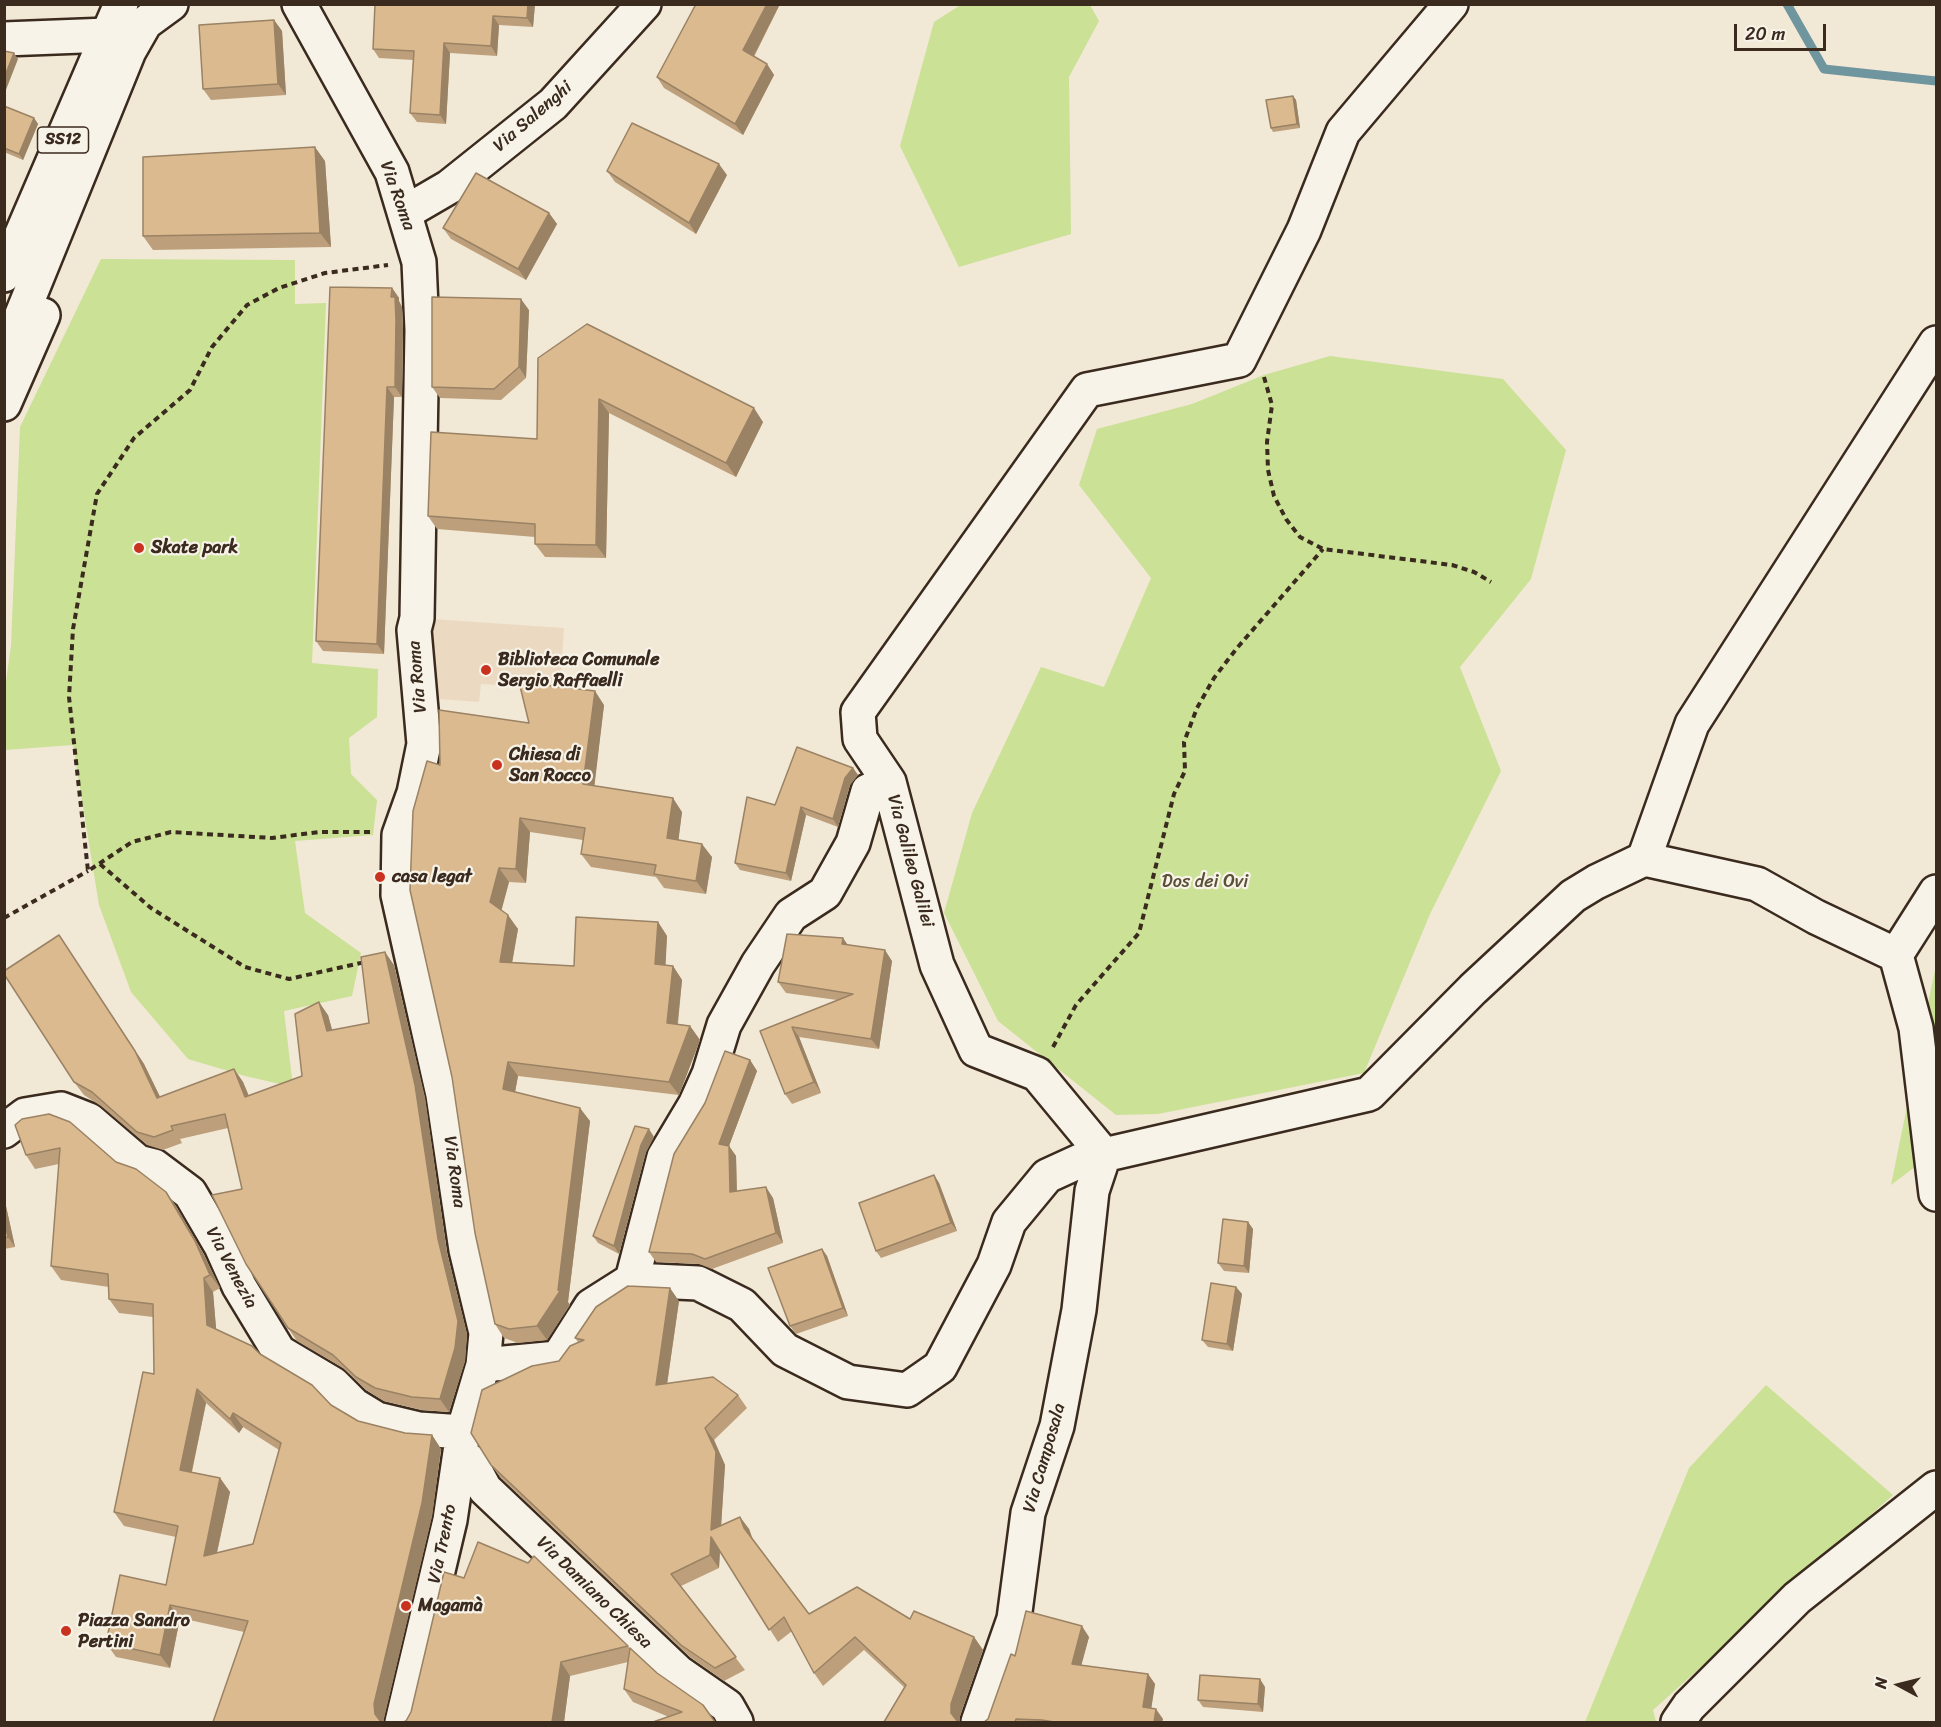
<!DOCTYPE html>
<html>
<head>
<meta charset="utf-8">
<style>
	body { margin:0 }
	#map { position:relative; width:1941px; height:1727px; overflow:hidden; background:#f2e8d6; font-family:Sriracha,sans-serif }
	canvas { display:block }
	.frame { position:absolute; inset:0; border:6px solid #3b2a1e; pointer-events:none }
	.north { position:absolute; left:1869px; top:1655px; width:60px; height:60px; -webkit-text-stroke:4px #f7f3e8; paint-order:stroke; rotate:277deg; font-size:16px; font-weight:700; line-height:24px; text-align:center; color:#3b2a1e }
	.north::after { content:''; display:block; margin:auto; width:21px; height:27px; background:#3b2a1e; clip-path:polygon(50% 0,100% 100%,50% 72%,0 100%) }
	.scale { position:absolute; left:1734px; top:24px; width:92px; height:27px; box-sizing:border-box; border:3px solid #3b2a1e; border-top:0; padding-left:8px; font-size:18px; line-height:21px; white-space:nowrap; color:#3b2a1e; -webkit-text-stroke:4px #f7f3e8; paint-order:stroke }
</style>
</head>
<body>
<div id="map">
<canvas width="1941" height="1727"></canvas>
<div class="frame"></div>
<div class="north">N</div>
<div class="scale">20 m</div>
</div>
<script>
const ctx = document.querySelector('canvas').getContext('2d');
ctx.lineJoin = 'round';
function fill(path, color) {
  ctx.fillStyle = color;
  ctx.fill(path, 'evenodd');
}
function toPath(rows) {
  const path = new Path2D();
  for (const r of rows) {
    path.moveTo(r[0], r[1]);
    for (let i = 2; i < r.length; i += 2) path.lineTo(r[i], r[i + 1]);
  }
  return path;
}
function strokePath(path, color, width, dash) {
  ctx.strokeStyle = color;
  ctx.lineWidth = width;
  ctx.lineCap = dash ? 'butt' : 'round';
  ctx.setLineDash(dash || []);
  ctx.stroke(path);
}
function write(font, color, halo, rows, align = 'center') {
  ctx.font = font + ' Sriracha,sans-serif';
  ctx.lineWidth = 4.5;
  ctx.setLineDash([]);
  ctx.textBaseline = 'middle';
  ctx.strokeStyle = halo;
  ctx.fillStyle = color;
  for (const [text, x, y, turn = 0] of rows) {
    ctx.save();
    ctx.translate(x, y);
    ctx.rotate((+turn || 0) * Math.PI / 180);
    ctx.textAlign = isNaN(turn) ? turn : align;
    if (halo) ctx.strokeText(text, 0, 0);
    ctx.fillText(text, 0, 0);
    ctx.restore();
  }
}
const built = toPath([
	[417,618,564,628,560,689,481,684,479,702,411,697]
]);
const green = toPath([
	[962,4,1090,5,1099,21,1069,77,1071,234,959,267,900,146,934,22],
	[101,259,295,260,295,304,326,303,312,663,378,669,377,717,349,738,351,774,377,800,373,835,295,841,305,913,361,953,352,996,284,1011,293,1087,245,1076,188,1059,131,992,99,905,73,745,5,750,4,695,11,646,20,427],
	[1330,356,1503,379,1566,450,1531,579,1460,667,1501,771,1430,914,1364,1073,1158,1114,1116,1115,998,1021,944,913,972,813,1041,667,1104,687,1151,578,1079,485,1097,429,1192,404,1264,375],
	[1936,966,1936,1151,1891,1185,1931,989],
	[1766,1385,1893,1495,1653,1710,1656,1722,1585,1722,1689,1468]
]);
const stream = toPath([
	[1787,4,1824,69,1936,81]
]);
const path = toPath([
	[1264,377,1272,405,1267,442,1268,470,1274,496,1286,519,1300,537,1323,549,1452,565,1474,572,1491,582],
	[370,832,319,832,272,838,171,832,132,842,88,871,69,697,73,629,97,494,134,438,190,390,212,347,247,305,279,288,325,273,388,265],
	[100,864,151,908,245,967,289,979,365,962],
	[4,918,88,871],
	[1053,1047,1076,1005,1139,933,1174,794,1185,771,1184,742,1197,708,1214,678,1237,648,1323,549]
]);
const minor = toPath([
	[299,4,392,172,419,262,422,330,417,618,414,630,424,744,414,793,399,835,398,895,443,1095,466,1250,486,1333,483,1365,463,1432,450,1520,402,1722],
	[4,39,108,35],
	[406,212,449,187,553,104,644,4],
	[4,345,14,334,129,51,145,23,171,4],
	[4,404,43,315],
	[889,782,860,739,858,712,1087,390,1239,360,1304,230,1343,132,1451,4],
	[1644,859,1692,724,1936,343],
	[1896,955,1916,1028,1936,1194],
	[4,1131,25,1115,61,1109,89,1120,138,1162,154,1166,190,1193,221,1246,239,1286,279,1352,333,1384,354,1405,377,1419,419,1429,463,1432],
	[632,1280,664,1157,695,1105,709,1074,724,1025,758,964,791,915,825,893,853,843,868,791,889,782,937,965,976,1050,1037,1074,1104,1155,1092,1191,1079,1310,1057,1426,1028,1513,1014,1619,978,1722],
	[483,1365,558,1358,591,1306,632,1280,698,1283,742,1305,785,1350,848,1382,907,1390,940,1367,994,1265,1009,1222,1047,1176,1082,1160,1369,1094,1473,989,1573,896,1596,882,1644,859,1757,884,1816,917,1896,955,1936,892],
	[460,1456,470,1461,485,1489,678,1672,727,1706,736,1722],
	[1678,1722,1689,1706,1797,1598,1936,1488]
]);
const major = toPath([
	[4,275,121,4]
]);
const wall = toPath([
	[375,4,535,4,533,27,499,25,497,56,450,53,446,124,417,122,410,113,413,60,379,58,373,49],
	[696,4,780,4,754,57,767,64,774,75,743,135,664,88,657,77],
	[274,20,282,31,286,95,211,100,203,89],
	[1293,96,1296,100,1300,128,1273,132,1271,128],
	[4,106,34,118,38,124,23,160,4,152],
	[325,161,331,247,153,250,143,236],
	[607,171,727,175,696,234,615,182],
	[549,213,557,224,526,280,451,239,443,228],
	[392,288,399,298,399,301,402,307,403,330,402,397,394,397,384,654,323,651,316,641],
	[529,310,526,378,501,400,440,398,432,387],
	[538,358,763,422,736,477,609,413,606,558,545,557,535,544,535,537,437,529,428,516,537,439],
	[604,705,594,786,682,812,678,840,712,857,706,894,664,888,656,877,591,867,581,854,583,840,530,832,526,883,509,882,501,910,518,929,512,962,574,966,658,922,667,936,665,965,673,966,682,980,678,1024,690,1026,700,1040,679,1095,518,1076,515,1092,590,1121,568,1302,570,1305,547,1340,518,1343,504,1338,495,1324,440,765,529,723],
	[853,768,858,775,850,785,838,827,806,815,791,881,740,870,735,863,775,805],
	[59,935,144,1064,160,1097,234,1069,243,1082,249,1096,302,1076,328,1015,332,1030,369,1023,394,965,425,1098,447,1253,467,1334,465,1361,449,1412,422,1410,384,1401,366,1390,343,1368,297,1341,288,1328,242,1189,228,1128,180,1139,182,1143,163,1150,147,1145,101,1106,84,1095,74,1082],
	[843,938,847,945,892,961,879,1049,799,1037,821,1093,792,1104,785,1094,760,1031,837,1000,786,993,778,982],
	[750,1060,757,1071,729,1146,736,1156,737,1191,773,1198,783,1243,712,1269,699,1264,656,1262,649,1252],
	[15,1125,116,1162,166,1192,176,1206,204,1255,220,1288,213,1292,216,1329,260,1354,331,1405,358,1421,405,1433,432,1435,441,1449,432,1516,384,1718,244,1632,180,1618,170,1668,116,1657,106,1643,166,1585,176,1537,124,1526,114,1512,154,1374,153,1317,119,1313,109,1299,109,1287,61,1280,51,1266,59,1164,35,1169,26,1155],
	[206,1403,239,1433,243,1427,279,1450,253,1544,217,1553,230,1492,220,1478,192,1472],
	[654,1137,646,1152,619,1254,598,1243,593,1236],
	[934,1175,939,1183,957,1231,881,1258,876,1251],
	[4,1197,15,1247,4,1249],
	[1248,1222,1253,1229,1249,1273,1224,1271,1218,1263],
	[822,1249,827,1256,848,1316,796,1334,790,1326],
	[1236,1287,1242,1294,1233,1351,1208,1347,1202,1340],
	[679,1301,667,1384,738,1395,747,1408,714,1440,725,1465,721,1526,740,1517,749,1529,753,1539,809,1614,910,1619,974,1637,983,1650,960,1716,960,1722,884,1722,905,1688,864,1650,823,1686,814,1673,792,1631,778,1642,720,1551,719,1568,681,1586,745,1670,724,1681,690,1657,500,1477,491,1465,559,1361,578,1342,575,1338],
	[444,1572,628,1646,630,1649,657,1673,715,1722,669,1717,633,1702,624,1689,628,1662,570,1676,564,1722,403,1722,406,1721,411,1712],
	[1089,1637,1081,1665,1148,1674,1155,1684,1151,1708,1163,1719,1162,1722,984,1722,988,1719,1015,1656],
	[1265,1687,1263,1712,1203,1707,1198,1700]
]);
const shadedWall = toPath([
	[528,4,535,4,533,27,527,18],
	[767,4,780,4,751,61,743,50],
	[493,16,499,25,497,56,491,46],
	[274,20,282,31,286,95,278,84],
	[444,43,450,53,446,124,440,115],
	[14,53,18,59,4,95,4,78],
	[767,64,774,75,743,135,735,124],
	[1293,96,1296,100,1300,128,1297,124],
	[34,118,38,124,23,160,19,154],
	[315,147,325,161,331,247,320,233],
	[719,164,727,175,696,234,689,223],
	[549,213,557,224,526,280,518,269],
	[392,288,399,298,399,301,402,307,403,330,402,397,395,387],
	[521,299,529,310,526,378,519,367],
	[387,387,394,397,384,654,377,644],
	[599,399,609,413,606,558,596,545],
	[754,408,763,422,736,477,726,463],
	[595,691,604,705,593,798,583,784],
	[853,768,858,775,850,785,838,827,833,819,845,778],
	[673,798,682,812,677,852,667,838],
	[801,807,806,815,791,881,786,873],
	[520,818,530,832,526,883,516,869],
	[702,844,712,857,706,894,696,881],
	[499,868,509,882,500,916,490,902],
	[508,915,518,929,510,975,500,962],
	[658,922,667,936,665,977,655,964],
	[59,935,144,1064,167,1111,157,1098],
	[843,938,850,948,842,944],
	[885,950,892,961,879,1049,871,1039],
	[385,952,394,965,425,1098,447,1253,467,1334,465,1361,449,1412,440,1399,438,1239],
	[673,966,682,980,676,1037,667,1023],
	[319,1002,328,1015,336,1044,327,1031],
	[690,1026,700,1040,679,1095,669,1082],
	[792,1027,799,1037,821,1093,814,1082],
	[750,1060,757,1071,726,1154,719,1144],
	[508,1062,518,1076,513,1103,503,1089],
	[234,1069,243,1082,255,1111,245,1097],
	[580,1108,590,1121,568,1302,570,1305,547,1340,537,1326,558,1290],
	[649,1129,654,1137,646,1152,619,1254,614,1246,641,1145],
	[729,1146,736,1156,737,1202,730,1192],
	[934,1175,939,1183,957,1231,951,1223],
	[766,1187,773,1198,783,1243,776,1233],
	[166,1192,176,1206,204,1255,220,1288,210,1275],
	[4,1197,15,1247,8,1237,4,1220],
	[1248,1222,1253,1229,1249,1273,1244,1266],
	[822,1249,827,1256,848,1316,843,1308],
	[204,1278,213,1292,217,1339,207,1325],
	[1236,1287,1242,1294,1233,1351,1227,1344],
	[670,1288,679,1301,665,1398,656,1385],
	[197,1389,206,1403,189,1484,180,1470],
	[233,1413,243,1427,239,1433,230,1419],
	[705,1428,714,1440,725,1465,720,1543,711,1530],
	[432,1435,441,1449,432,1516,384,1718,384,1722,380,1722,375,1714,374,1704],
	[220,1478,230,1492,213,1570,204,1556],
	[740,1517,749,1529,753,1541,744,1528],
	[711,1537,720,1550,719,1568,710,1555],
	[170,1605,180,1618,170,1668,160,1655],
	[1082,1626,1089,1637,1079,1674,1072,1664],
	[974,1637,983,1650,960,1716,960,1722,957,1722,951,1713,951,1704],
	[561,1662,570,1676,564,1722,552,1722],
	[1148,1674,1155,1684,1150,1717,1143,1707],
	[1260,1679,1265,1687,1263,1712,1258,1704],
	[1156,1709,1163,1719,1162,1722,1154,1722]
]);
const building = toPath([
	[375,4,528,4,527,18,493,16,491,46,444,43,440,115,410,113,414,51,373,49,375,4],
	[696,4,767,4,743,50,767,64,735,124,657,77,696,4],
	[274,20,278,84,203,89,199,25,274,20],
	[4,51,14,53,4,78,4,51],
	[1293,96,1297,124,1271,128,1266,100,1293,96],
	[4,106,34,118,19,154,4,148,4,106],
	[632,123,719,164,689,223,607,171,632,123],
	[315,147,320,233,143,236,143,157,315,147],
	[476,173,549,213,518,269,443,228,476,173],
	[330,287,392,288,391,297,395,297,396,320,395,387,387,387,377,644,316,641,330,287],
	[432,297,521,299,519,367,494,389,432,387,432,297],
	[587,324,754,408,726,463,599,399,596,545,535,544,535,524,428,516,431,432,537,439,538,358,587,324],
	[519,682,595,691,583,784,673,798,667,838,702,844,696,881,654,874,656,865,581,854,585,828,520,818,516,869,499,868,490,902,508,915,500,962,574,966,576,917,658,922,655,964,673,966,667,1023,690,1026,669,1082,508,1062,503,1089,580,1108,558,1290,560,1291,537,1326,509,1329,495,1324,475,1233,452,1077,410,890,413,811,427,761,440,765,439,710,529,723,519,682],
	[797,747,853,768,845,778,833,819,801,807,786,873,735,863,747,797,775,805,797,747],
	[787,934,843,938,842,944,885,950,871,1039,792,1027,814,1082,785,1094,760,1031,853,994,778,982,787,934],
	[59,935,135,1051,157,1098,234,1069,245,1097,302,1076,295,1014,319,1002,327,1031,369,1023,361,957,385,952,415,1085,438,1239,458,1321,455,1348,440,1399,412,1397,375,1388,356,1377,333,1355,288,1328,246,1264,212,1195,242,1189,225,1114,171,1126,173,1130,154,1137,137,1132,92,1092,74,1082,4,974,4,971,59,935],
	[725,1051,750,1060,719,1144,729,1146,730,1192,766,1187,776,1233,705,1259,692,1254,649,1252,674,1154,705,1103,725,1051],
	[49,1114,70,1122,116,1162,136,1169,166,1192,195,1241,210,1275,204,1278,207,1325,252,1346,260,1354,312,1385,331,1405,358,1421,405,1433,432,1435,422,1503,374,1704,375,1714,381,1722,213,1722,248,1621,170,1605,160,1655,106,1643,120,1575,166,1585,178,1526,114,1512,143,1372,154,1374,153,1304,109,1299,108,1274,51,1266,60,1148,26,1155,15,1125,22,1119,49,1114],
	[197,1389,230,1419,233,1413,281,1443,253,1544,204,1556,220,1478,180,1470,197,1389],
	[635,1126,649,1129,641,1145,614,1246,593,1236,635,1126],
	[934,1175,951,1223,876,1251,859,1203,934,1175],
	[1223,1219,1248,1222,1244,1266,1218,1263,1223,1219],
	[4,1220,8,1237,4,1238,4,1220],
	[822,1249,843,1308,790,1326,768,1268,822,1249],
	[1211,1283,1236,1287,1227,1344,1202,1340,1211,1283],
	[628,1286,670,1288,656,1385,713,1377,738,1395,705,1428,716,1452,711,1530,740,1517,744,1528,809,1614,857,1587,910,1619,914,1611,974,1637,951,1704,951,1713,958,1722,884,1722,906,1685,855,1637,814,1673,784,1617,769,1630,711,1537,710,1555,671,1574,736,1657,715,1668,681,1645,491,1465,471,1433,482,1390,532,1366,559,1361,570,1346,584,1340,575,1338,596,1307,628,1286],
	[478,1542,528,1563,534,1556,628,1646,561,1662,552,1722,403,1722,406,1721,411,1712,444,1572,464,1578,478,1542],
	[1026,1611,1082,1626,1072,1664,1148,1674,1143,1707,1156,1709,1154,1722,1054,1722,1042,1720,1016,1719,1015,1722,984,1722,988,1719,1011,1654,1015,1656,1026,1611],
	[630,1648,657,1673,703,1705,715,1722,653,1722,682,1712,624,1689,630,1648],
	[1200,1675,1260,1679,1258,1704,1198,1700,1200,1675]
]);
const markers = [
	[139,548,6,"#c8321e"],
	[486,670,6,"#c8321e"],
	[497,765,6,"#c8321e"],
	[380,877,6,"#c8321e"],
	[406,1606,6,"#c8321e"],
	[66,1631,6,"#c8321e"]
];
const shields = [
	[63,140,51]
];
const shieldNames = [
	["SS12",63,140]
];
const streetNames = [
	["Via Salenghi",533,117,-41],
	["Via Roma",397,196,70],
	["Via Roma",418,677,-95],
	["Via Galileo Galilei",910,861,75],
	["Via Roma",454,1172,82],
	["Via Venezia",231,1268,62],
	["Via Camposala",1045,1458,-74],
	["Via Trento",443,1544,-78],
	["Via Damiano Chiesa",594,1593,44]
];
const poiNames = [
	["Skate park",151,548],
	["Biblioteca Comunale",498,660],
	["Sergio Raffaelli",498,681],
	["Chiesa di",509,755],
	["San Rocco",509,776],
	["casa legat",392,877],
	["Magamà",418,1606],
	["Piazza Sandro",78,1621],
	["Pertini",78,1642]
];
const parkNames = [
	["Dos dei Ovi",1205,882]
];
fill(built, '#ebdac1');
fill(green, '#cae196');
strokePath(stream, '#6f959e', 9);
strokePath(minor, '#3b2a1e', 38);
strokePath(major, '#3b2a1e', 38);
strokePath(path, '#3b2a1e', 4, [6, 4.5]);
strokePath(minor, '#f7f3e8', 33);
strokePath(major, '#f7f3e8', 33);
fill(wall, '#bda07b');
fill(shadedWall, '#9a8264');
fill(building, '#dcba8f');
strokePath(building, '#9a8264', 1.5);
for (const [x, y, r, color] of markers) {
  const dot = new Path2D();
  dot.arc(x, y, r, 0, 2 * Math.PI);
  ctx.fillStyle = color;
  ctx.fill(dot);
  strokePath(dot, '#f7f3e8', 2);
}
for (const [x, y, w] of shields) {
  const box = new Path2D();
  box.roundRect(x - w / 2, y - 13, w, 26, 4.5);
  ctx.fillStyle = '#f7f3e8';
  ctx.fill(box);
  strokePath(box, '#3b2a1e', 1.5);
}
write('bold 16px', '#3b2a1e', null, shieldNames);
write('18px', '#3b2a1e', '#f7f3e8', streetNames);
write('bold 18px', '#3b2a1e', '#f7f3e8', poiNames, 'left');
write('18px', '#584f36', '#f7f3e8', parkNames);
</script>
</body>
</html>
